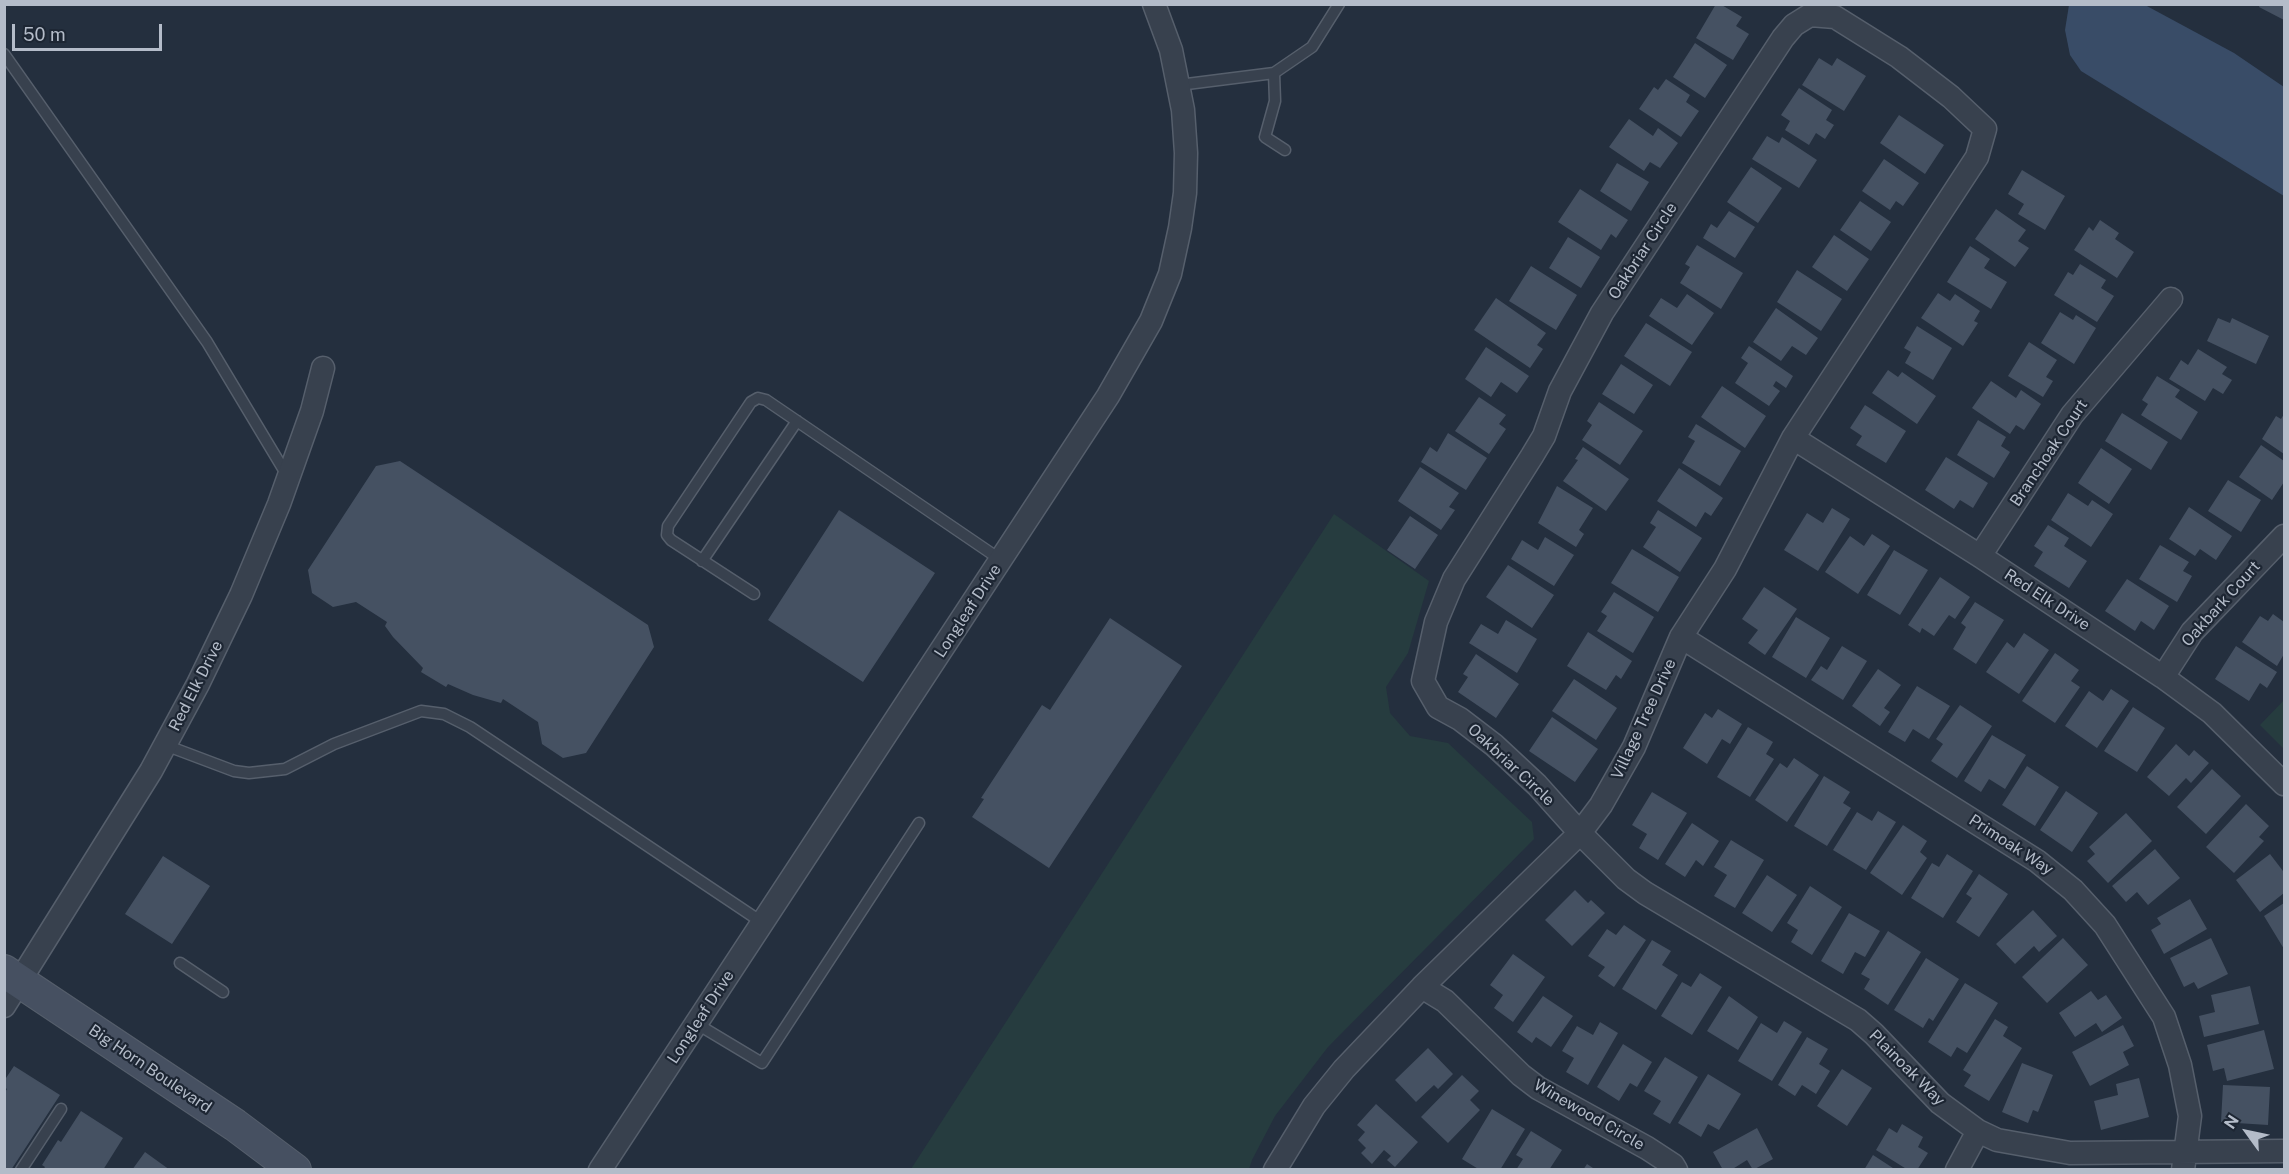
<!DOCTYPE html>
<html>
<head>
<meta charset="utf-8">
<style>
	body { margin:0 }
	#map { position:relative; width:2289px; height:1174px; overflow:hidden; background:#242f3e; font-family:"Public Sans",sans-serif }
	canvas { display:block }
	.frame { position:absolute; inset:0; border:6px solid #b4bcc9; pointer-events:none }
	.north { position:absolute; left:2217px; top:1102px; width:60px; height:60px; -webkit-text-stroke:4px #1d2633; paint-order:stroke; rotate:303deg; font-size:16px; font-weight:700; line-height:24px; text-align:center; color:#b4bcc9 }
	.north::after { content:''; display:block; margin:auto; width:21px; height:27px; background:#b4bcc9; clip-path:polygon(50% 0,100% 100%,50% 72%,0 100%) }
	.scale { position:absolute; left:12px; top:24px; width:150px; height:27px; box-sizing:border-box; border:3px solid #b4bcc9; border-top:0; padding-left:8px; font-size:18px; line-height:21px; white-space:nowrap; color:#b4bcc9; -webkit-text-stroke:4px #1d2633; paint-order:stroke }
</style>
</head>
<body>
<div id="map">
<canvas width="2289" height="1174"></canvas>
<div class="frame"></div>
<div class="north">N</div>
<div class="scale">50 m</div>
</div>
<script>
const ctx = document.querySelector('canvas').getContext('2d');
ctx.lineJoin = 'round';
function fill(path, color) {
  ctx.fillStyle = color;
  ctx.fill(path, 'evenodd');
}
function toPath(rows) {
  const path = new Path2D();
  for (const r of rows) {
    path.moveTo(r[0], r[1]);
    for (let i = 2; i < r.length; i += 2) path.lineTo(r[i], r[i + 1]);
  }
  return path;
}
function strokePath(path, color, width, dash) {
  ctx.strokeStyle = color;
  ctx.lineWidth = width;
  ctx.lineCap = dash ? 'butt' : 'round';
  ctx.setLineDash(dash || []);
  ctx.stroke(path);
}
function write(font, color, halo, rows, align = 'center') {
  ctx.font = font + ' "Public Sans",sans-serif';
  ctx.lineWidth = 4.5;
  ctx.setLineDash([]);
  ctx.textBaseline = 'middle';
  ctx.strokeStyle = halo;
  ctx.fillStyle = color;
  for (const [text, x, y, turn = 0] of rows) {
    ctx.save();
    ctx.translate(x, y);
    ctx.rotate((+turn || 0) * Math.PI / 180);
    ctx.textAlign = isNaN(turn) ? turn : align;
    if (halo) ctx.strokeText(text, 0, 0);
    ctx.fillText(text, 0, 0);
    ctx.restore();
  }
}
const green = toPath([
	[1334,514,1429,581,1408,653,1386,687,1390,713,1410,736,1448,743,1532,822,1534,839,1328,1047,1275,1116,1252,1160,1249,1169,911,1169],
	[2284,700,2284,749,2260,725]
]);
const water = toPath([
	[2069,5,2145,5,2234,53,2284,87,2284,196,2081,71,2070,55,2065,30]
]);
const building = toPath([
	[1716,4,1720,4,1742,17,1736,26,1749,34,1733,60,1696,38],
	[2260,4,2284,4,2284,20,2259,7],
	[1695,43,1727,65,1705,98,1673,77],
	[1819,58,1832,66,1837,58,1866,76,1844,111,1802,85],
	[1666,79,1690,95,1686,102,1699,111,1681,137,1639,109,1654,87,1658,90],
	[1799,88,1832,110,1826,120,1834,125,1825,139,1816,133,1809,145,1785,130,1790,121,1781,115],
	[1899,115,1944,145,1925,174,1880,143],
	[1629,119,1653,136,1658,128,1678,143,1660,168,1650,162,1644,171,1609,147],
	[1767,136,1779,143,1782,137,1817,160,1799,188,1752,159],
	[1884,159,1919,183,1903,206,1896,201,1890,210,1862,191],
	[1617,163,1649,182,1631,211,1600,191],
	[1751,167,1782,188,1758,223,1727,202],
	[2022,170,2065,196,2045,230,2018,214,2024,204,2008,194],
	[1580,189,1628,220,1616,238,1611,234,1601,250,1558,222],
	[1860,201,1891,222,1871,251,1840,230],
	[1996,209,2026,230,2018,241,2029,248,2015,267,1975,239],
	[1729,211,1755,227,1735,258,1703,238,1711,224,1717,228],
	[2100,220,2119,233,2115,239,2134,252,2117,278,2074,250,2089,227,2093,231],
	[1834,235,1869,259,1847,291,1812,267],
	[1568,237,1600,257,1581,288,1549,268],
	[1697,245,1743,273,1721,309,1680,283,1690,267,1685,264],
	[1970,246,1990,259,1984,268,2007,282,1991,309,1947,282],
	[2080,264,2106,280,2101,288,2114,296,2097,322,2054,295,2068,272,2073,275],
	[1531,266,1577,295,1556,330,1509,301],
	[1797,270,1842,299,1821,331,1777,302],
	[1938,293,1950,301,1955,294,1980,311,1974,321,1978,323,1963,346,1921,318],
	[1687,294,1714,313,1692,345,1649,316,1661,298,1677,308],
	[1496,298,1546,333,1537,345,1543,349,1530,368,1474,330],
	[1776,308,1818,338,1806,355,1792,346,1781,361,1753,342],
	[2060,312,2073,320,2076,315,2096,328,2074,364,2041,343],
	[2218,318,2230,323,2232,318,2269,336,2256,364,2207,341],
	[1646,323,1692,352,1670,386,1624,356],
	[1917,326,1952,348,1933,380,1905,363,1911,352,1904,348],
	[2029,342,2057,360,2046,377,2053,381,2043,397,2008,376],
	[1749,346,1793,376,1786,388,1776,381,1773,386,1780,391,1769,406,1735,383,1748,363,1741,358],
	[1486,347,1529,376,1517,393,1501,382,1491,397,1465,379],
	[2198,349,2227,367,2222,374,2232,380,2223,394,2213,388,2205,401,2169,379,2181,360,2188,365],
	[1621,364,1653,385,1634,414,1602,394],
	[1888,370,1898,377,1902,372,1936,396,1917,424,1872,393],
	[2157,376,2180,390,2175,397,2198,412,2181,440,2141,415,2148,404,2142,400],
	[1991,381,2016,398,2021,390,2041,404,2024,430,2016,425,2010,434,1972,408],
	[1722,386,1766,416,1745,448,1701,417],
	[1479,397,1506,415,1499,424,1506,429,1489,454,1455,431],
	[1599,402,1643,431,1620,465,1582,440,1592,425,1587,421],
	[1865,405,1906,431,1886,463,1856,445,1862,436,1850,428],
	[2122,413,2168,442,2151,470,2105,441],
	[2284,414,2284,454,2262,439,2276,416,2281,419],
	[1978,420,2006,437,2001,446,2010,452,1994,478,1957,455],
	[1696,424,1741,451,1720,486,1682,463,1695,441,1688,437],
	[1448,433,1487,458,1466,490,1421,462,1430,447,1437,452],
	[2261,445,2284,461,2284,482,2272,500,2239,477],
	[1583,447,1629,479,1606,511,1563,481,1578,460,1575,459],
	[2101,448,2132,469,2109,504,2078,483],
	[1946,457,1988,483,1973,508,1960,500,1954,509,1925,490],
	[400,461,648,625,654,647,586,753,563,758,542,744,538,722,503,699,501,703,473,695,448,684,446,687,421,672,423,668,393,637,385,626,387,622,356,602,333,607,312,593,308,570,376,466],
	[1420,467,1459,493,1449,507,1455,510,1441,530,1398,501],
	[1679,468,1723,498,1711,516,1705,512,1696,527,1657,501],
	[2228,480,2261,500,2241,532,2208,511],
	[1557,486,1593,508,1579,530,1584,534,1576,547,1538,523],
	[2068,493,2088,506,2092,500,2113,514,2091,547,2051,520],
	[2189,507,2232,536,2216,560,2200,549,2195,556,2169,539],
	[1832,508,1850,519,1818,571,1784,550,1807,513,1823,523],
	[839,510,935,573,863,682,768,620],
	[1658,510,1702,538,1680,572,1643,547,1656,527,1650,523],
	[1410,516,1438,535,1415,569,1387,550],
	[2048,525,2069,538,2064,546,2087,561,2069,588,2034,566,2043,552,2034,546],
	[1872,534,1890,546,1858,594,1825,572,1850,536,1864,546],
	[1545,537,1574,555,1554,586,1511,559,1522,540,1538,550],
	[2160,545,2189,562,2183,571,2192,576,2177,602,2139,579],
	[1632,549,1679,577,1658,612,1611,583],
	[1894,550,1928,570,1900,615,1867,595],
	[1508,565,1554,595,1532,628,1486,597],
	[1940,577,1970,597,1955,619,1949,615,1934,636,1922,628,1920,633,1908,625],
	[2127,579,2169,606,2154,630,2141,621,2135,631,2105,611],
	[1764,587,1797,609,1765,655,1748,643,1758,630,1742,619],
	[1614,592,1654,617,1633,653,1597,631,1607,616,1601,612],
	[1975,602,2004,620,1976,664,1953,649,1966,627,1961,623],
	[2273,614,2284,622,2284,654,2277,666,2242,642,2260,616,2268,621],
	[1796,617,1830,638,1806,678,1772,657],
	[1110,618,1182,666,1049,868,972,817,984,799,981,798,1042,705,1050,710],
	[1506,620,1537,639,1517,673,1469,643,1481,624,1498,634],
	[1588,632,1632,661,1621,679,1616,675,1606,690,1567,666],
	[2024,633,2049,650,2019,694,1986,672,2007,642,2014,648],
	[1842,646,1867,661,1843,700,1811,680,1821,666,1827,670],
	[2236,646,2277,672,2267,688,2260,683,2249,701,2215,679],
	[2055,653,2079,670,2071,681,2080,687,2055,723,2022,701],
	[1476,654,1519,684,1496,718,1458,692,1468,677,1463,674],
	[1878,669,1901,685,1884,708,1890,712,1880,726,1852,706],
	[1574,679,1617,708,1596,740,1552,711],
	[1917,686,1950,706,1929,739,1913,729,1905,742,1888,732],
	[2111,689,2129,701,2097,748,2065,726,2089,691,2103,701],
	[1960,705,1992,726,1957,778,1931,761,1943,744,1936,739],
	[2133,707,2165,728,2137,772,2104,751],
	[1718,709,1742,724,1730,744,1722,739,1707,764,1683,748,1705,713,1712,718],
	[1552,717,1598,749,1575,782,1529,751],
	[1748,727,1773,742,1766,754,1774,759,1750,797,1717,777],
	[1992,735,2026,755,2005,789,1989,779,1981,792,1964,781],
	[2176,744,2189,756,2194,750,2209,763,2191,783,2186,778,2169,796,2147,777],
	[1794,758,1819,775,1787,822,1755,800,1780,763,1787,768],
	[2027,766,2059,787,2035,826,2002,805],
	[2212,769,2241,796,2206,834,2177,807],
	[1824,776,1850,792,1843,803,1851,808,1827,846,1794,826],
	[2066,791,2098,813,2072,852,2040,830],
	[1652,792,1687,813,1658,860,1639,848,1647,834,1632,825],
	[2246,804,2269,826,2259,837,2264,841,2234,873,2206,847],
	[1878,811,1896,822,1866,870,1833,850,1857,812,1872,821],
	[2126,813,2152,841,2108,883,2087,861,2095,854,2089,847],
	[1692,823,1719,841,1703,866,1696,860,1685,877,1665,864],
	[1903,825,1927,841,1920,852,1927,858,1902,895,1870,873],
	[1731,840,1764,860,1735,908,1714,896,1727,875,1714,867],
	[2155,849,2180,878,2148,905,2137,892,2126,902,2112,886],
	[1947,854,1973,871,1943,918,1911,898,1932,863,1939,867],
	[2270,854,2283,871,2284,870,2284,893,2260,912,2236,880],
	[163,856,210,886,172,944,125,914],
	[1979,874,2008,894,1979,937,1956,922,1972,898,1966,894],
	[1767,875,1797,895,1772,932,1742,913],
	[1810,886,1842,907,1812,955,1791,942,1798,930,1787,923],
	[1575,890,1588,903,1591,900,1605,913,1572,946,1545,920],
	[2190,899,2207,929,2164,954,2151,930,2161,924,2157,918],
	[2284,903,2284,949,2264,916],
	[2033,910,2057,936,2039,952,2034,946,2015,964,1996,944],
	[1849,913,1880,931,1865,957,1855,952,1843,974,1821,961],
	[1624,925,1646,940,1614,987,1598,976,1605,967,1588,956,1607,929,1616,935],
	[1888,931,1921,952,1888,1005,1864,989,1870,979,1861,974],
	[2063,938,2088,965,2047,1003,2022,977],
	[2211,938,2228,974,2198,989,2194,982,2184,987,2170,958],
	[1652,940,1671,951,1662,965,1678,975,1656,1010,1622,989],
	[1513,954,1545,977,1513,1022,1494,1008,1503,995,1490,985],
	[1926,958,1959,979,1933,1021,1929,1018,1923,1028,1894,1010],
	[1700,973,1722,987,1692,1035,1661,1016,1682,982,1691,987],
	[1965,983,1998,1003,1967,1053,1957,1047,1951,1057,1928,1042],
	[2250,986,2259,1024,2204,1037,2199,1016,2215,1012,2211,995],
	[2091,991,2098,1000,2106,995,2122,1018,2102,1032,2096,1023,2075,1037,2059,1013],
	[1543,996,1573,1016,1551,1047,1536,1037,1532,1043,1517,1032],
	[1729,996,1758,1017,1738,1050,1707,1031],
	[1995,1019,2008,1027,2003,1036,2022,1048,1989,1101,1964,1086,1971,1075,1963,1070],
	[1784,1021,1802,1032,1772,1081,1738,1061,1761,1023,1777,1033],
	[1600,1022,1618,1033,1588,1085,1566,1072,1574,1058,1562,1051,1577,1026,1593,1035],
	[2123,1025,2134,1046,2123,1052,2129,1065,2090,1086,2072,1052],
	[2264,1030,2274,1069,2227,1081,2224,1068,2213,1071,2207,1045],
	[1807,1037,1828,1049,1819,1064,1830,1071,1816,1094,1802,1085,1795,1096,1778,1085],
	[1623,1044,1652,1062,1637,1087,1630,1083,1619,1101,1597,1087],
	[1428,1048,1453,1074,1438,1089,1434,1085,1416,1102,1395,1080],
	[1665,1057,1698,1077,1670,1124,1653,1114,1661,1101,1644,1091],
	[2022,1063,2053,1075,2038,1112,2033,1110,2028,1123,2002,1112],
	[14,1066,60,1095,11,1170,4,1170,4,1094,7,1089,4,1087,4,1081],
	[1842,1069,1872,1088,1847,1126,1817,1106],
	[1708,1074,1741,1094,1719,1130,1708,1124,1701,1137,1678,1123],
	[1462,1075,1479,1091,1470,1100,1480,1110,1448,1143,1421,1117],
	[2139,1078,2149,1117,2101,1130,2094,1101,2118,1095,2116,1084],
	[2223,1085,2270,1087,2268,1125,2221,1122],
	[1376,1104,1418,1142,1395,1167,1387,1160,1391,1156,1384,1150,1372,1164,1361,1153,1366,1148,1358,1140,1365,1132,1357,1125],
	[1492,1109,1525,1129,1500,1170,1480,1170,1462,1159],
	[81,1111,123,1138,103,1170,43,1170,45,1167,42,1165,58,1140,61,1142],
	[1902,1124,1923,1137,1918,1147,1928,1153,1917,1170,1908,1170,1876,1150,1889,1128,1897,1133],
	[1757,1128,1773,1159,1753,1170,1747,1160,1731,1170,1723,1170,1713,1152],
	[1531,1131,1562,1150,1549,1170,1516,1170,1523,1159,1516,1155],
	[145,1152,170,1170,132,1170],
	[1873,1155,1896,1170,1864,1170],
	[1587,1164,1596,1170,1583,1170]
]);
const lane = toPath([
	[4,54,207,342,288,477],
	[1274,73,1275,101,1265,137,1285,150],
	[1179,85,1274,73,1312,47,1339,4],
	[702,561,797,421],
	[754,594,671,540,667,535,668,526,751,402,758,398,766,400,1001,560],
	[165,745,234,771,249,773,285,769,334,744,421,711,444,714,470,727,763,923],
	[180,963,223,992],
	[697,1024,762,1063,919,823],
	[21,1170,61,1109]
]);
const street = toPath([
	[1793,438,1980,556,2163,677,2212,713,2284,784],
	[1980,556,2072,415,2171,299],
	[1681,637,2037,861,2073,890,2105,925,2164,1017,2180,1065,2190,1116,2183,1170],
	[2163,677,2192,632,2284,536],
	[1422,987,1445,1001,1521,1075,1538,1088,1647,1148,1673,1165,1676,1170],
	[4,1006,151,771,198,684,241,595,279,504,312,411,323,368],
	[600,1170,1108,396,1151,321,1170,274,1180,228,1185,193,1186,153,1183,110,1171,50,1154,4],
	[1275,1170,1314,1106,1344,1069,1422,987,1580,833,1601,805,1634,747,1681,637,1725,569,1793,438,1977,157,1985,129,1951,97,1899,57,1835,17,1810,15,1794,25,1783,38,1602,313,1560,391,1544,436,1532,456,1454,579,1436,622,1423,681,1438,707,1460,719,1494,745,1537,785,1580,833,1626,879,1645,893,1858,1020,1874,1034,1940,1103,1978,1131,1997,1140,2070,1153,2284,1151],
	[1957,1170,1978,1131]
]);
const secondary = toPath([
	[4,971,235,1125,295,1170]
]);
const streetNames = [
	["Oakbriar Circle",1643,251,-57],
	["Branchoak Court",2049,453,-56],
	["Red Elk Drive",2047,600,33],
	["Oakbark Court",2221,604,-48],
	["Longleaf Drive",968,611,-57],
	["Red Elk Drive",196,686,-63],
	["Village Tree Drive",1644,719,-65],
	["Oakbriar Circle",1511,765,43],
	["Primoak Way",2011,845,33],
	["Longleaf Drive",701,1017,-57],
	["Plainoak Way",1907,1068,45],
	["Big Horn Boulevard",150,1069,34],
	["Winewood Circle",1589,1115,30]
];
fill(green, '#263c3f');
fill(water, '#394c67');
fill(building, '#455162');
strokePath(lane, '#565f6c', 13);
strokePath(street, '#565f6c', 25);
strokePath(secondary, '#565f6c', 34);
strokePath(lane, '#38414e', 10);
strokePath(street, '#38414e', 22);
strokePath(secondary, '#465061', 32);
write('16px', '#b4bcc9', '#1d2633', streetNames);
</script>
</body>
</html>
